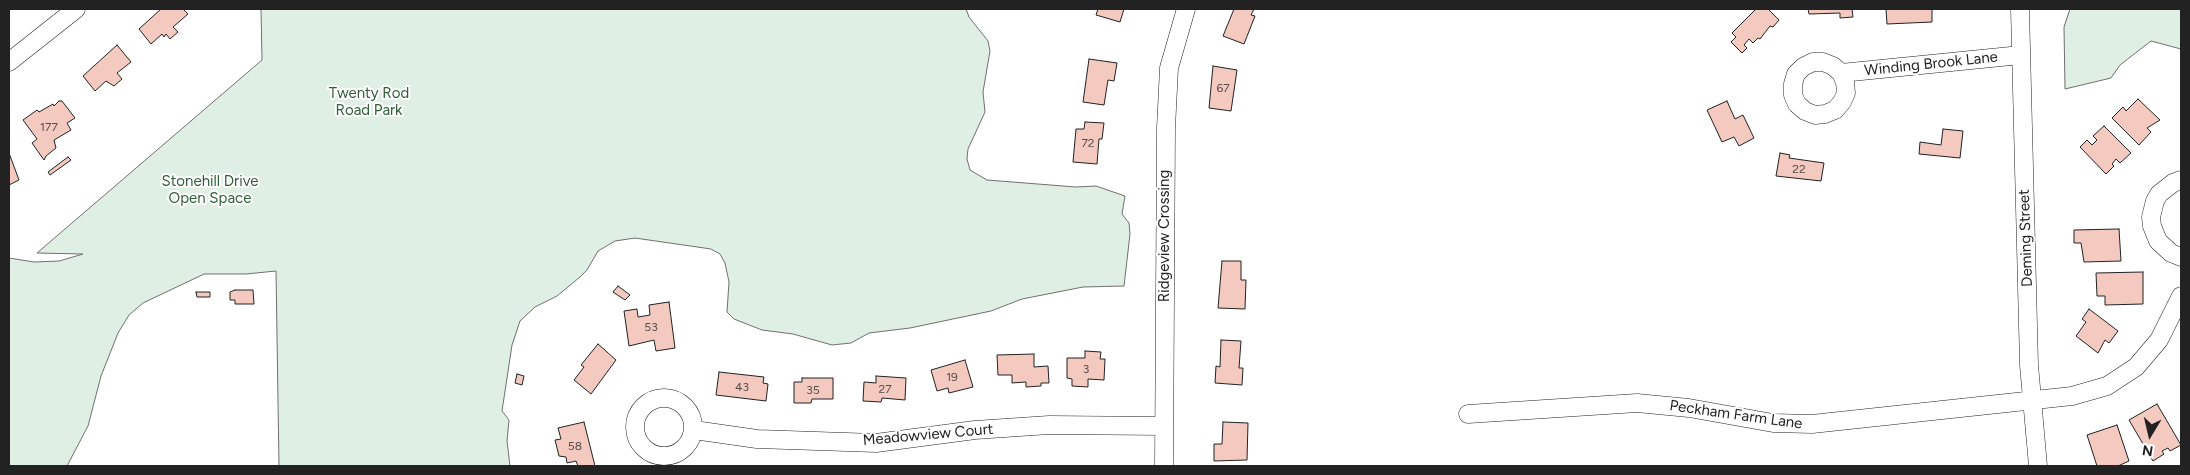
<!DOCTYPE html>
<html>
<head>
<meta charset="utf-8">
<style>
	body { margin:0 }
	#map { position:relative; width:2190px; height:475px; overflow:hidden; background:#fff; font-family:Figtree,sans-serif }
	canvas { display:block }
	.frame { position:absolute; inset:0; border:10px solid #222; pointer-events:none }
	.north { position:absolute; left:2125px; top:410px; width:50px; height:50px; -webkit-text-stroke:4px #fff; paint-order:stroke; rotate:189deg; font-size:14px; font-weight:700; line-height:20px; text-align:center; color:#222 }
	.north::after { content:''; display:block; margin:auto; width:18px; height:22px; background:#222; clip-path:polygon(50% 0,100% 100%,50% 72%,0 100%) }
</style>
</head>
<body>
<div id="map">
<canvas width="2190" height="475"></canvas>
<div class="frame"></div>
<div class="north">N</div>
</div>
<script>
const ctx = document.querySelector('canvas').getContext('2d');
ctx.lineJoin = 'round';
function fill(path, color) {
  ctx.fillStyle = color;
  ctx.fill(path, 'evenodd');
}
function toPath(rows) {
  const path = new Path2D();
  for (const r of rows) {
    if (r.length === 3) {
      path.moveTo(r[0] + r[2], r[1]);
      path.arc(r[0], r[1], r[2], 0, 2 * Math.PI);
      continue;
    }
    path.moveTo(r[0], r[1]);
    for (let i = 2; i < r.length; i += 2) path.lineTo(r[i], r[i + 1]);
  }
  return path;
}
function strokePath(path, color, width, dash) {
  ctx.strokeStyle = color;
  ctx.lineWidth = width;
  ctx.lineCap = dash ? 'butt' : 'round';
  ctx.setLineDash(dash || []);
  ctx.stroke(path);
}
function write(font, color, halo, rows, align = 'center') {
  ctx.font = font + ' Figtree,sans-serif';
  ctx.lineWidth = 4;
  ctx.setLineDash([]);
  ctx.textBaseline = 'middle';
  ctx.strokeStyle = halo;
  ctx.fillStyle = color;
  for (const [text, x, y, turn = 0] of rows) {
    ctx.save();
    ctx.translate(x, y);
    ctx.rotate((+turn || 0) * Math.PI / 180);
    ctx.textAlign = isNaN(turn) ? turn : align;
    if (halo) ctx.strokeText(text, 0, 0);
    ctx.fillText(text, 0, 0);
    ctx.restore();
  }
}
const green = toPath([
	[261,9,966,9,969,17,988,41,990,51,983,92,985,112,968,149,967,159,970,170,987,180,1076,187,1096,186,1125,196,1122,214,1129,223,1130,234,1124,286,1083,287,1022,299,991,311,910,328,869,333,851,343,832,345,793,334,762,330,734,319,727,312,729,282,725,263,720,254,711,249,635,238,615,241,598,251,587,270,580,277,557,296,535,307,520,321,512,345,502,411,509,420,507,441,510,466,279,466,276,271,246,274,204,274,143,303,129,315,118,333,101,376,88,426,67,466,9,466,9,258,34,262,59,261,83,254,37,253,262,60,261,9],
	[2070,9,2181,9,2181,49,2151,41,2120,65,2111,78,2065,89,2064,27,2070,9]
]);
const building = toPath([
	[161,9,183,9,188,14,173,27,178,32,170,39,166,34,164,37,162,34,151,44,139,29,161,9],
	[1098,9,1124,9,1120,22,1096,15,1098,9],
	[1234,9,1254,9,1251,15,1255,16,1244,44,1223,36,1234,9],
	[1756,9,1768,9,1779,20,1773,27,1770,26,1760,39,1758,38,1753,43,1749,39,1744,45,1747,48,1742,53,1731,42,1736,37,1732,33,1756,9],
	[1808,9,1852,9,1853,17,1840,18,1840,13,1809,14,1808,9],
	[1886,9,1932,9,1932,22,1887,24,1886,9],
	[117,45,131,62,117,73,122,79,114,86,106,81,95,91,83,76,117,45],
	[1089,59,1117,63,1114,81,1108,80,1104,105,1083,102,1089,59],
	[1213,66,1237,70,1231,111,1209,108,1213,66],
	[2138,99,2160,120,2147,128,2151,132,2139,145,2112,118,2123,107,2126,111,2138,99],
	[59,101,62,101,75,118,67,123,71,130,54,140,56,148,46,156,44,160,32,143,37,139,23,120,37,110,39,112,53,104,54,106,59,101],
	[1727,101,1735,119,1743,115,1754,138,1739,146,1734,137,1722,142,1707,110,1727,101],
	[1085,122,1104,123,1102,139,1099,139,1097,164,1073,162,1076,129,1084,129,1085,122],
	[2104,126,2131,153,2120,163,2116,159,2112,164,2114,166,2106,174,2080,147,2087,140,2092,145,2097,140,2093,136,2104,126],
	[1943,129,1963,131,1960,158,1919,154,1920,142,1941,145,1943,129],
	[9,153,19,180,9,185,9,153],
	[1780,153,1790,155,1789,158,1824,163,1821,181,1776,176,1780,153],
	[68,157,71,160,50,175,48,172,68,157],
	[2119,229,2121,261,2084,262,2081,243,2074,243,2074,230,2119,229],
	[1222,261,1241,261,1241,280,1246,280,1245,309,1218,308,1222,261],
	[2143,272,2143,304,2105,305,2105,296,2097,296,2096,273,2143,272],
	[618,286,630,295,625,300,613,292,618,286],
	[235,290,253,290,254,304,235,304,235,300,230,300,230,292,235,290],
	[196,292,210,292,210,297,197,297,196,292],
	[669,302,675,348,656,351,654,340,629,346,624,311,637,309,638,317,650,315,649,305,669,302],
	[2089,309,2118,331,2109,343,2105,340,2098,353,2076,336,2086,322,2082,319,2089,309],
	[1221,340,1241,341,1239,368,1243,368,1242,385,1215,383,1216,366,1220,367,1221,340],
	[598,344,616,360,591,394,574,380,584,367,581,365,598,344],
	[1085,351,1101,352,1100,359,1105,359,1104,380,1088,379,1088,387,1072,386,1072,379,1067,378,1067,358,1085,358,1085,351],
	[1034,354,1034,367,1048,366,1049,383,1041,383,1041,386,1026,387,1026,382,1012,383,1012,375,998,375,997,355,1034,354],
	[965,360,973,387,949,393,948,388,937,391,931,370,965,360],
	[719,372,764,377,763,383,768,384,766,401,716,395,719,372],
	[517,374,524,376,522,385,515,383,517,374],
	[876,376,906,378,905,400,882,398,881,402,863,401,864,382,876,383,876,376],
	[802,378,833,378,833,399,812,399,811,403,794,403,794,382,802,382,802,378],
	[2157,404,2181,445,2170,451,2168,448,2162,451,2164,454,2153,461,2129,420,2157,404],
	[584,422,595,466,578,466,576,461,567,463,566,457,559,456,555,440,561,439,558,428,584,422],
	[1223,422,1248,423,1247,460,1214,461,1214,444,1222,444,1223,422],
	[2117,425,2129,461,2118,466,2097,466,2087,435,2117,425]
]);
const minor = toPath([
	[2020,9,2029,365,2038,466],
	[9,62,76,9],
	[1841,73,1845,82,1846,93,1842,102,1835,110,1825,114,1815,115,1805,111,1797,104,1793,95,1793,84,1796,74,1803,67,1813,62,1823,62,1833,66,1841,73,2021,55],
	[2181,180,2173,183,2159,194,2155,201,2151,217,2152,226,2158,241,2171,253,2181,257],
	[664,427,29],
	[1468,414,1637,403,1689,408,1773,423,1812,424,2072,396,2107,386,2136,367,2159,340,2181,296],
	[694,430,757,439,876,443,975,430,1049,425,1163,426],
	[1164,466,1166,128,1169,68,1186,9]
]);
const numberNames = [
	["67",1223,88],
	["177",49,127],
	["72",1088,143],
	["22",1799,169],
	["53",651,327],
	["3",1086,369],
	["19",952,377],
	["43",742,387],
	["27",885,389],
	["35",813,390],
	["58",575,446]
];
const streetNames = [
	["Winding Brook Lane",1931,64,-6],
	["Ridgeview Crossing",1165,236,-90],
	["Deming Street",2026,238,-92],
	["Peckham Farm Lane",1736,415,8],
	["Meadowview Court",928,435,-5]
];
const parkNames = [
	["Twenty Rod",369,94],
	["Road Park",369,111],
	["Stonehill Drive",210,182],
	["Open Space",210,199]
];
fill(green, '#e0efe3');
strokePath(green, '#6f6f6f', 1);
fill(building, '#f3c9c0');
strokePath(building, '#222', 1);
strokePath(minor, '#222', 19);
strokePath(minor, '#fff', 18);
write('12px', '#564c4a', null, numberNames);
write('15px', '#222', '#fff', streetNames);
write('15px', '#2f5e38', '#fff', parkNames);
</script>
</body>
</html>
